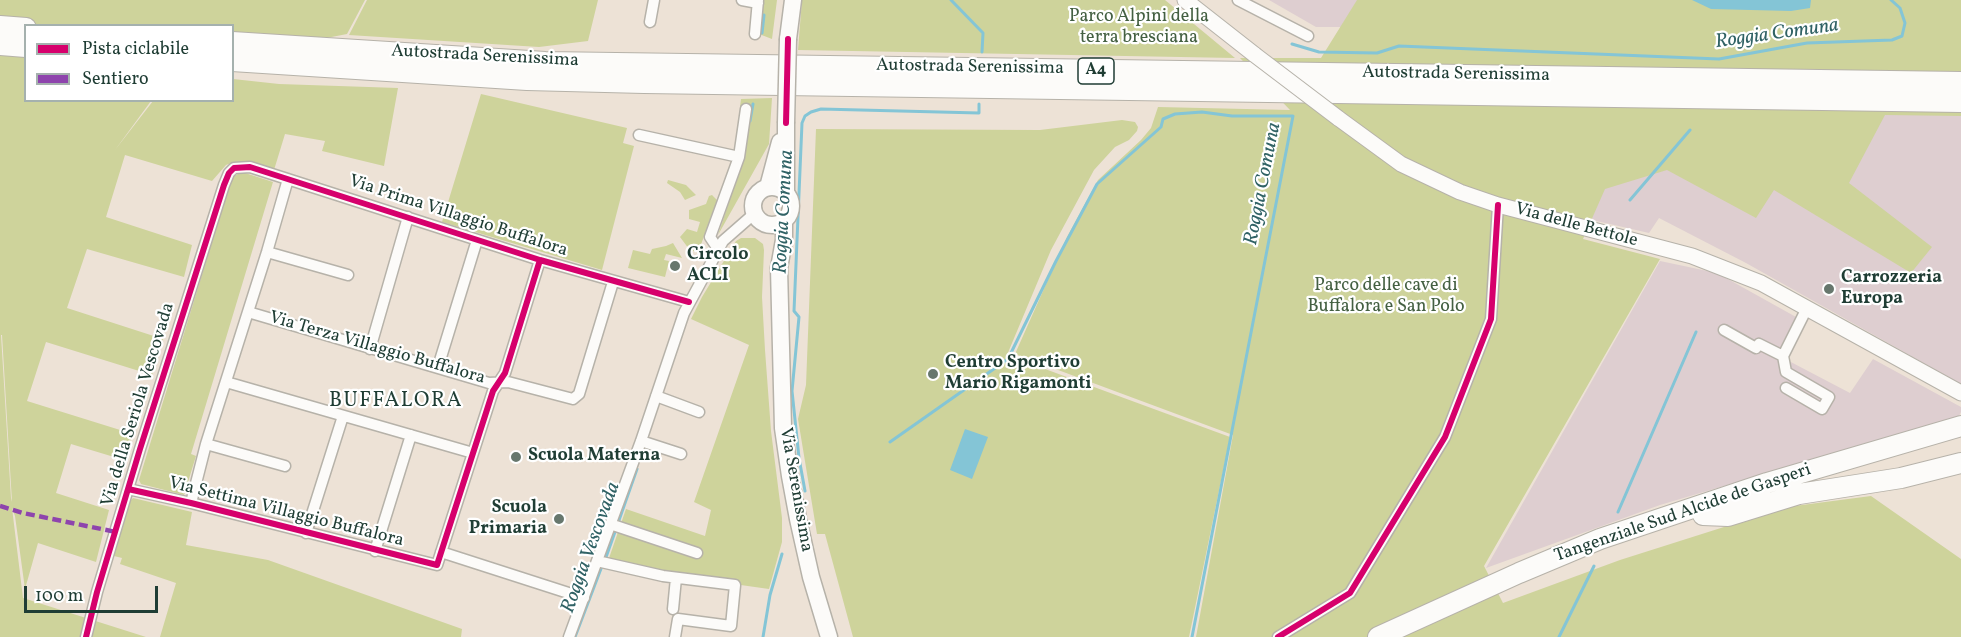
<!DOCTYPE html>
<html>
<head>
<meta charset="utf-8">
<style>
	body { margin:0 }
	#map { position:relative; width:1961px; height:637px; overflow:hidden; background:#ede2d6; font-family:Vollkorn,serif }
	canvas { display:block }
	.legend { position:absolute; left:24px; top:24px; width:210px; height:78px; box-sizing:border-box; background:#fff; border:2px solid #a5b1ae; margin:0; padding:8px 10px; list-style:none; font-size:18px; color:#1f3d34 }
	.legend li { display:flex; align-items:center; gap:12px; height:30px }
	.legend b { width:30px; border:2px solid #a5b1ae }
	.scale { position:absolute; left:24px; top:586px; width:134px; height:27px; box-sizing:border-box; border:3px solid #1f3d34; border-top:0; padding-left:8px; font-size:18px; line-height:21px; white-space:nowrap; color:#1f3d34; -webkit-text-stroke:4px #fff; paint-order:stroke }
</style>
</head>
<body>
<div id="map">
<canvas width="1961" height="637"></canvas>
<ul class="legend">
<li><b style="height:8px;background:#d6006c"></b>Pista ciclabile</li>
<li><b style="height:8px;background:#8e44ad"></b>Sentiero</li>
</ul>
<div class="scale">100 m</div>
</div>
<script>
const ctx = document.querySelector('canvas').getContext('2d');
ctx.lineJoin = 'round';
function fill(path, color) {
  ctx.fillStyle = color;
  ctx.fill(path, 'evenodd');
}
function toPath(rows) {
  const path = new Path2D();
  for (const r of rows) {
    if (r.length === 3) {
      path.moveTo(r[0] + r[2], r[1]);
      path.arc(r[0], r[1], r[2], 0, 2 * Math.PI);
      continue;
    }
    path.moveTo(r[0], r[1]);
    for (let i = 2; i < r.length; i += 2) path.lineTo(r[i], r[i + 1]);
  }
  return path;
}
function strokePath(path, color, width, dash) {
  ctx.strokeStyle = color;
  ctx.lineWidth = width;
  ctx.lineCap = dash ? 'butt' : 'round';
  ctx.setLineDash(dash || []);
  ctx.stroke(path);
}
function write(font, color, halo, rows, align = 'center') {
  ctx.font = font + ' Vollkorn,serif';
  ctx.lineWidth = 4.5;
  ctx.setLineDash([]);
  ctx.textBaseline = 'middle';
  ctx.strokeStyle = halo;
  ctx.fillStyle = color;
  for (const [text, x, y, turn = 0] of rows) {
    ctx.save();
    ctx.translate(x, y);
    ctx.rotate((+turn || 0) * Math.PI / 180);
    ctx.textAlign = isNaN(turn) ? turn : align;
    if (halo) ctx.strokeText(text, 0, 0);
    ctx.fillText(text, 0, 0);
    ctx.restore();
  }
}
const industrial = toPath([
	[1269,0,1358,0,1341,27,1316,27],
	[1640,109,1961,115,1961,384,1746,263,1659,218,1649,233,1588,219],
	[1660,261,1717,273,1805,322,1787,360,1850,393,1873,359,1961,407,1961,412,1959,416,1660,505,1486,568]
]);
const green = toPath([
	[0,0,365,0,347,34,233,56,232,26,26,26,26,100,151,101,115,150,153,101,232,100,233,79,279,84,398,88,384,166,322,151,325,141,285,134,274,170,251,162,234,162,226,165,212,181,125,155,106,217,192,245,184,277,87,249,67,308,163,339,152,375,46,342,27,401,133,434,124,460,71,444,56,493,109,510,96,562,38,543,25,589,15,516,12,508,23,598,146,637,0,637,0,321,14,302,0,321],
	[1,335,2,335,12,502,11,498],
	[367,0,598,0,588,41,539,47,349,35],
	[763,0,777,0,772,39,759,34],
	[802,0,1165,0,1235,58,798,50],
	[1357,0,1961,0,1961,116,1885,115,1849,183,1932,247,1911,273,1774,190,1756,218,1667,170,1605,189,1583,239,1660,259,1484,566,1503,603,1620,560,1787,507,1871,496,1961,559,1961,637,1196,637,1233,435,1015,354,1067,237,1098,180,1141,140,1151,128,1158,107,1290,110,1240,58,1321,58],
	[481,94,627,128,623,143,634,146,602,270,442,222],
	[772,98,769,144,718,235,744,157,750,108,740,107,741,99],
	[1122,120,1135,122,1138,127,1137,131,1129,140,1115,147,1094,170,1051,250,1007,355,1230,437,1189,637,853,637,825,534,817,534,798,419,806,385,816,129,1040,130],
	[242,172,273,182,191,454,196,456,184,495,141,484,139,480,232,177],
	[668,180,686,185,696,195,685,200,680,192,667,183],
	[712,195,717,200,698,253,689,249,680,237,687,229,697,232,700,222,689,219,689,210,706,204,709,196],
	[741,238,755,238,763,244,764,250,762,297,765,350,771,431,782,518,782,542,769,589,663,574,608,561,626,509,705,536,711,510,694,502,749,345,691,319,702,297,736,241],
	[673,243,682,258,666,254,664,260,669,261,665,277,628,268,633,250,650,254,652,249,666,246],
	[133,498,192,512,186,545,268,560,462,629,461,637,160,637,176,583,120,564,122,558,114,556,130,501]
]);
const water = toPath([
	[1692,0,1811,0,1810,8,1791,11,1711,9],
	[965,429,988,437,972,479,950,470]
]);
const stream = toPath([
	[951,0,983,33,982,52],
	[762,33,764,15],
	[1292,44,1319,52,1377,53,1399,46,1719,59,1807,43,1892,40,1902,36,1905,23,1900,8,1891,0],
	[750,121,753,104],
	[1630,200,1690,130],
	[890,442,1008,359,1056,261,1097,184,1161,127,1163,119,1175,114,1202,112,1232,116,1293,116,1192,637],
	[805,491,799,458,792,391,799,317,794,311,802,123,805,116,811,112,821,109,979,113,979,104],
	[1618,512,1696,332],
	[618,523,637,469],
	[605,560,616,529],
	[575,637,602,566],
	[763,637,770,595,782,554],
	[1559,637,1594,566]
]);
const street = toPath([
	[742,0,758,3],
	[1238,0,1308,36],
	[650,22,654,0],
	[755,34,758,0],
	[639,135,739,157],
	[718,249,710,237,739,157,746,109],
	[267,252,348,275],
	[248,312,489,383,508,382,573,399,579,394,613,282],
	[1724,330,1756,348,1759,344,1783,356],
	[370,349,408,217],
	[438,367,477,240],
	[226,382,473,453],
	[1786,388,1822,409,1829,397,1786,372,1783,356,1807,308],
	[656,396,699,412],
	[641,441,681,454],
	[206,444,285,466],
	[128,489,191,503,437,565,493,391,505,373,540,260],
	[191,503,206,444,267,252,288,179],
	[610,524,697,553],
	[306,533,343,416],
	[375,551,411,435],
	[441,552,584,598],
	[597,561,663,576,735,585,731,626,678,619,675,637],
	[673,609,676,578],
	[86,637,97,592,140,449,224,185,229,173,234,168,250,167,540,260,689,302],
	[569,637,641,441,684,313,723,241,755,213],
	[1278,637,1350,593,1445,437,1491,319,1498,205]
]);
const secondary = toPath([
	[1185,0,1255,55],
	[1338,118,1401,164,1460,192,1498,205,1692,256,1761,283,1961,393]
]);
const primary = toPath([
	[788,39,793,0],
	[768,187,780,142],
	[772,206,19],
	[786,192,786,123],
	[784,220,784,240,779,268,783,428,790,476,798,519,811,577,829,637]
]);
const highway = toPath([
	[0,26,26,28],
	[232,42,545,62,1961,82],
	[0,45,26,47],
	[232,61,527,80,644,83,1961,102],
	[1703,515,1728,516,1799,494,1901,478,1961,463],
	[1378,637,1519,573,1600,539,1767,483,1961,426]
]);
const secondaryBridge = toPath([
	[1255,55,1338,118]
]);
const primaryBridge = toPath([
	[786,123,788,39]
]);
const quiet = toPath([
	[0,506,23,513,116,532]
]);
const cycleway = toPath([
	[786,123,788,39],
	[128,489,191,503,437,565,493,391,505,373,540,260],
	[86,637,97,592,140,449,224,185,229,173,234,168,250,167,540,260,689,302],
	[1278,637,1350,593,1445,437,1491,319,1498,205]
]);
const markers = [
	[675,266,6,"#67776d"],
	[1829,289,6,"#67776d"],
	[933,374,6,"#67776d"],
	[516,457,6,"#67776d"],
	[559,519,6,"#67776d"]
];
const shields = [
	[1096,71,36]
];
const shieldNames = [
	["A4",1096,71]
];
const parkNames = [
	["Parco Alpini della",1139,18],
	["terra bresciana",1139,39],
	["Parco delle cave di",1386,287],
	["Buffalora e San Polo",1386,308]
];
const streetNames = [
	["Autostrada Serenissima",485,57,3],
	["Autostrada Serenissima",970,68,1],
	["Autostrada Serenissima",1456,75,1],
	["Via Prima Villaggio Buffalora",458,217,18],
	["Via delle Bettole",1576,226,15],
	["Via Terza Villaggio Buffalora",377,349,16],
	["Via della Seriola Vescovada",139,405,-73],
	["Via Serenissima",795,490,80],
	["Via Settima Villaggio Buffalora",286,513,14],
	["Tangenziale Sud Alcide de Gasperi",1683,514,-19]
];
const poiNames = [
	["Circolo",687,256],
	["ACLI",687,277],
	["Carrozzeria",1841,279],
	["Europa",1841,300],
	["Centro Sportivo",945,364],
	["Mario Rigamonti",945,385],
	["Scuola Materna",528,457],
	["Scuola",547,509,"right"],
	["Primaria",547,530,"right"]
];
const waterNames = [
	["Roggia Comuna",1777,35,-8],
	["Roggia Comuna",1264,184,-79],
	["Roggia Comuna",785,212,-87],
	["Roggia Vescovada",592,548,-70]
];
const quarterNames = [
	["BUFFALORA",396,402]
];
fill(industrial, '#deced0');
fill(green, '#ced39b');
fill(water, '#84c5d6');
strokePath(stream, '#84c5d6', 3);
strokePath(street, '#b6b2a9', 13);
strokePath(secondary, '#b6b2a9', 17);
strokePath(primary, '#b6b2a9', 19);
strokePath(highway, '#b6b2a9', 22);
strokePath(street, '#fcfbf9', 10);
strokePath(secondary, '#fcfbf9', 15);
strokePath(primary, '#fcfbf9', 16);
strokePath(highway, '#fcfbf9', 20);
strokePath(secondaryBridge, '#b6b2a9', 17, []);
strokePath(primaryBridge, '#b6b2a9', 19, []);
strokePath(secondaryBridge, '#fcfbf9', 15);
strokePath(primaryBridge, '#fcfbf9', 16);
strokePath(quiet, '#8e44ad', 4.5, [9, 4.5]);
strokePath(cycleway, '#d6006c', 6);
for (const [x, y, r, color] of markers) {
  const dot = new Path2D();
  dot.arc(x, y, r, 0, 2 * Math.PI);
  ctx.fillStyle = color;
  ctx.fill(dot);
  strokePath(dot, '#fff', 2);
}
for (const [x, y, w] of shields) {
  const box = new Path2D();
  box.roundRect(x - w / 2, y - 13, w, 26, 4.5);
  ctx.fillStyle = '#fff';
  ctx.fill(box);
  strokePath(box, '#1f3d34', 1.5);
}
write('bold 16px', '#1f3d34', null, shieldNames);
write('18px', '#446042', '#fff', parkNames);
write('18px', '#1f3d34', '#fff', streetNames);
write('bold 18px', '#1f3d34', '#fff', poiNames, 'left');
write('italic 20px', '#306265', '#fff', waterNames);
ctx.letterSpacing = '1.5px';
write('21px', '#1f3d34', '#fff', quarterNames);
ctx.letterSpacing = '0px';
</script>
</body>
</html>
